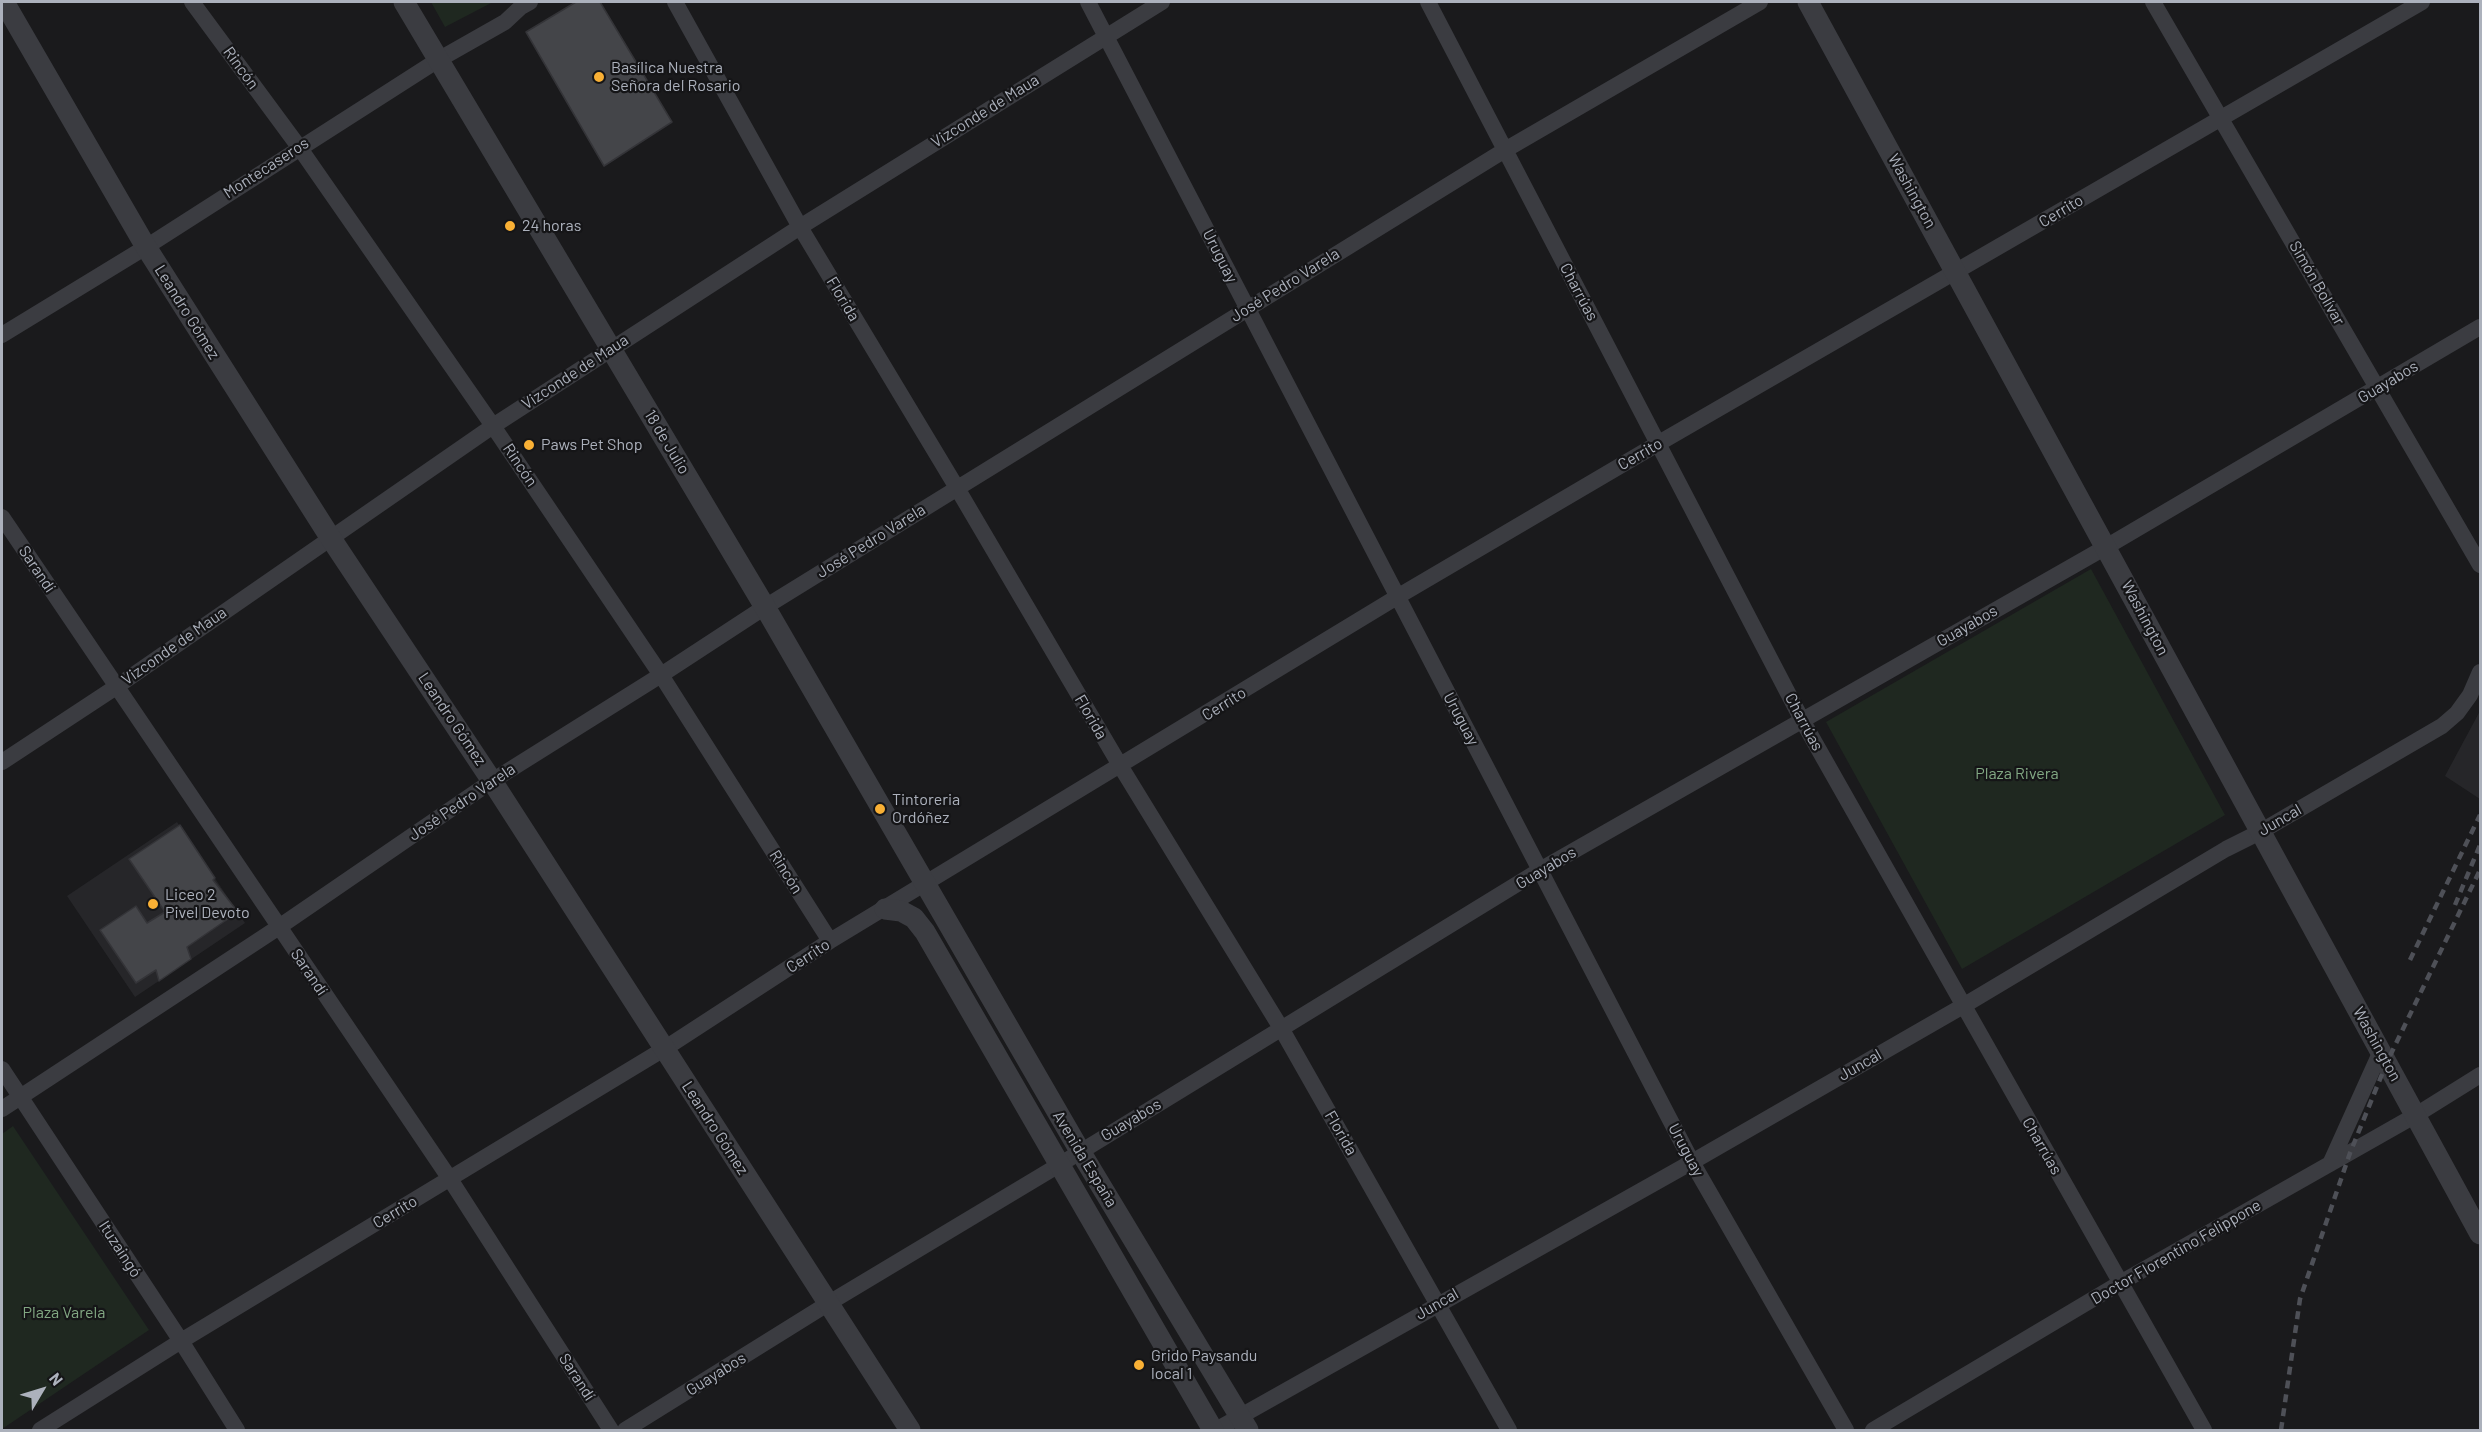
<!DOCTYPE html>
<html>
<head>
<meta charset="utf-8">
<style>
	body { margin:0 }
	#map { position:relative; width:2482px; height:1432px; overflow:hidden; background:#1a1a1c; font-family:Barlow,sans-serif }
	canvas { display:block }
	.frame { position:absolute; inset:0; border:3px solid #acb1bc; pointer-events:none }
	.north { position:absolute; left:12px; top:1360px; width:60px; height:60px; -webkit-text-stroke:4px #151517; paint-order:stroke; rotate:52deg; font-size:16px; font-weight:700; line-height:24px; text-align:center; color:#acb1bc }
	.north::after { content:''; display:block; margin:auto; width:21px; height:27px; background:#acb1bc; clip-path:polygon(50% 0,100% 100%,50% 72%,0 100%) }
</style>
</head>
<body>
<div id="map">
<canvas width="2482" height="1432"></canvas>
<div class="frame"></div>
<div class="north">N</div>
</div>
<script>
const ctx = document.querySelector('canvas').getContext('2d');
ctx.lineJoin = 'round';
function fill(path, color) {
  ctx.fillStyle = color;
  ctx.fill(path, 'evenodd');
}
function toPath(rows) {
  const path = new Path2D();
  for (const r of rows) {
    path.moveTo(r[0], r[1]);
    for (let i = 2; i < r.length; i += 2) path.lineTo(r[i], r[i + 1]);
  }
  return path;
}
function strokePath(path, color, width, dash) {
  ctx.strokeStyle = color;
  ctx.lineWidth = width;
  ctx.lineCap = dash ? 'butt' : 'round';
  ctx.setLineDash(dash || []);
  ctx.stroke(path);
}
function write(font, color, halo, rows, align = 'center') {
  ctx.font = font + ' Barlow,sans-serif';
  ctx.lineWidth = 4.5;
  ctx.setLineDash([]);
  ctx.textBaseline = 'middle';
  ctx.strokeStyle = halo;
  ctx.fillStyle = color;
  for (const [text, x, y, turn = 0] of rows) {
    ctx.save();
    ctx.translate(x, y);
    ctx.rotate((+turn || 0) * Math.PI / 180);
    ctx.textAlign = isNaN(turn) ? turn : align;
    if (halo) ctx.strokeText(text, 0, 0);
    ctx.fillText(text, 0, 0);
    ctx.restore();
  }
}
const built = toPath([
	[2480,711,2480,799,2445,776],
	[177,822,245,923,135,997,67,896]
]);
const green = toPath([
	[431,2,493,2,445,27],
	[2091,569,2225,815,1962,969,1826,722],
	[13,1126,149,1330,2,1429,2,1134]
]);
const building = toPath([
	[576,2,600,2,672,122,604,166,526,32,576,2],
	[180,825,215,878,213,880,238,912,187,947,191,959,159,981,156,970,136,983,100,930,136,906,147,923,165,912,129,859,180,825]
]);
const minor = toPath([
	[192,2,299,147,493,426,661,675,830,941],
	[675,2,800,227,957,488,1121,767,1281,1028,1509,1430],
	[1088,2,1692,1162,1846,1430],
	[1428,2,1802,720,2204,1430],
	[2153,2,2480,565],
	[2,335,146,247,438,60,505,22,521,7,530,2],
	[2,517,450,1179,611,1430],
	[2,762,116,687,493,426,800,227,1162,2],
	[2,1069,181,1341,237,1430],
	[2,1109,279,927,492,781,661,675,765,607,1505,150,1760,2],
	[2330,1164,2381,1051],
	[40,1430,181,1341,664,1049,830,941,1397,597,1659,443,2422,2],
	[625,1430,829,1303,1059,1165,1540,870,2106,547,2480,327],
	[1216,1430,1692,1162,1963,1006,2226,849,2260,832,2442,726,2457,713,2470,695,2480,672],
	[1873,1430,2120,1283,2416,1115,2480,1075]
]);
const tertiary = toPath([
	[4,2,146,247,330,537,492,781,910,1430],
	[404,2,765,607,1080,1151,1248,1430],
	[1808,2,2480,1234],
	[885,909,901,911,914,918,925,932,1213,1430]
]);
const rail = toPath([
	[2455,905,2480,845],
	[2410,960,2480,815],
	[2281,1430,2300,1299,2350,1153,2387,1062,2480,870]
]);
const markers = [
	[599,77,6,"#f9b035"],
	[510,226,6,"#f9b035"],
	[529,445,6,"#f9b035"],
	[880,809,6,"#f9b035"],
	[153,904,6,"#f9b035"],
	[1139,1365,6,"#f9b035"]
];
const streetNames = [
	["Rincón",241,68,54],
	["Vizconde de Maua",985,111,-32],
	["Montecaseros",266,168,-33],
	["Washington",1912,191,61],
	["Cerrito",2061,211,-31],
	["Uruguay",1220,256,63],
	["Simón Bolívar",2317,283,60],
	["José Pedro Varela",1285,285,-32],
	["Charrúas",1579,292,62],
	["Florida",843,299,59],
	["Leandro Gómez",187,312,58],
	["Vizconde de Maua",575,372,-33],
	["Guayabos",2388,382,-31],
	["18 de Julio",667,442,59],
	["Cerrito",1640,454,-30],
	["Rincón",520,465,56],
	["José Pedro Varela",871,541,-32],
	["Sarandí",37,569,56],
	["Washington",2145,618,62],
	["Guayabos",1967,626,-30],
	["Vizconde de Maua",174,646,-35],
	["Cerrito",1224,704,-32],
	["Florida",1091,717,60],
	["Leandro Gómez",452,719,56],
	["Uruguay",1461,719,62],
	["Charrúas",1804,722,62],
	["José Pedro Varela",462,802,-34],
	["Juncal",2280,820,-30],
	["Guayabos",1546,868,-31],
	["Rincón",786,872,58],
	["Cerrito",808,956,-33],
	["Sarandí",309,972,56],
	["Washington",2377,1044,61],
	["Juncal",1860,1065,-30],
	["Guayabos",1131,1120,-31],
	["Leandro Gómez",715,1128,57],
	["Florida",1341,1133,60],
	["Charrúas",2042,1146,60],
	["Uruguay",1686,1150,62],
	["Avenida España",1085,1159,59],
	["Cerrito",395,1212,-31],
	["Ituzaingó",120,1249,57],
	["Doctor Florentino Felippone",2176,1252,-30],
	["Juncal",1437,1304,-30],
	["Guayabos",716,1374,-32],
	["Sarandí",577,1377,57]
];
const poiNames = [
	["Basílica Nuestra",611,68],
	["Señora del Rosario",611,86],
	["24 horas",522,226],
	["Paws Pet Shop",541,445],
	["Tintoreria",892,800],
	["Ordóñez",892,818],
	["Liceo 2",165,895],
	["Pivel Devoto",165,913],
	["Grido Paysandu",1151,1356],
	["local 1",1151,1374]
];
const parkNames = [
	["Plaza Rivera",2017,774],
	["Plaza Varela",64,1313]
];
fill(built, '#262629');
fill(green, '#1f2820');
fill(building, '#444549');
strokePath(building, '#343438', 1.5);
strokePath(minor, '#3b3c41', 16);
strokePath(tertiary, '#3b3c41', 21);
strokePath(rail, '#4e5057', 4.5, [8, 6]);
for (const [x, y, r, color] of markers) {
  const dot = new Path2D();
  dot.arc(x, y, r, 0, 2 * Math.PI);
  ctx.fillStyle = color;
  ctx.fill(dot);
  strokePath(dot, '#151517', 2);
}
write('16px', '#acb1bc', '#151517', streetNames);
write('16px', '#acb1bc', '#151517', poiNames, 'left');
write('16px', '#82a883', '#151517', parkNames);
</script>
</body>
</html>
